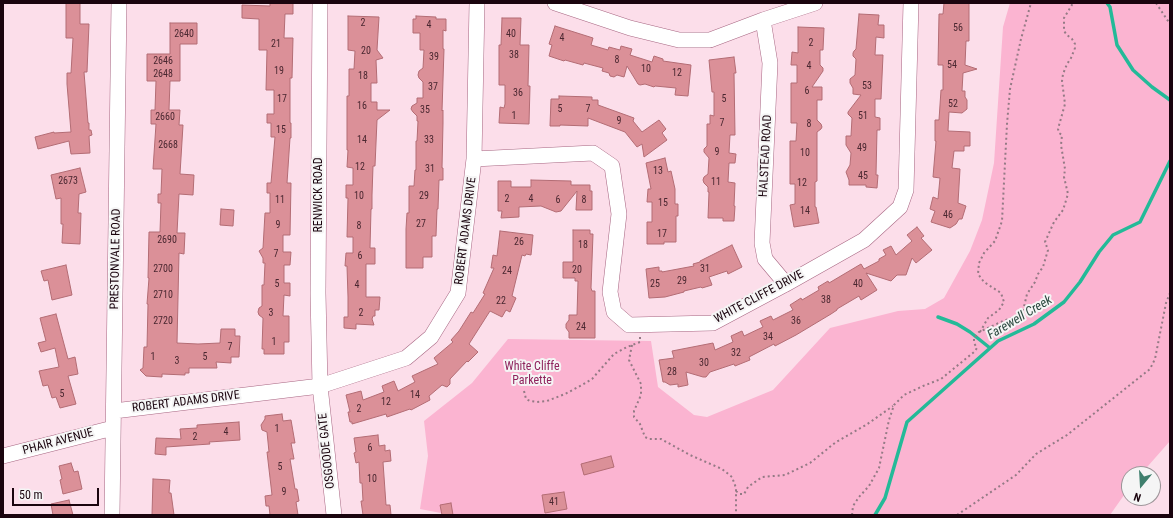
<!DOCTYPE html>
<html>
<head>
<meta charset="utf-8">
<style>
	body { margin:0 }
	#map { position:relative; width:1173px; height:518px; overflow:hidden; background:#fcdeea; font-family:"Roboto Condensed",sans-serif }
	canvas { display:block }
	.frame { position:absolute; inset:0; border:4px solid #1a040e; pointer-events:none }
	.north { position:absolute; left:1121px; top:466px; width:40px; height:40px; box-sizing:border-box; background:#f5f5f5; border:1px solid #9d9599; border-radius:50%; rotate:198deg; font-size:11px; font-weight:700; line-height:16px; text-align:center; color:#1a040e }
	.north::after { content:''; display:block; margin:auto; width:14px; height:18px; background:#3f7f6d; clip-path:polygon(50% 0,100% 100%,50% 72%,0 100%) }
	.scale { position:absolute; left:12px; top:488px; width:87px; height:18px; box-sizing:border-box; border:2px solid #1a040e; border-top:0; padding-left:5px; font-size:12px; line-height:14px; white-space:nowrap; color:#1a040e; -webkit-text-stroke:3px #f5f5f5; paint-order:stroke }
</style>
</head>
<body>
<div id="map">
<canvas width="1173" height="518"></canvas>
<div class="frame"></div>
<div class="north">N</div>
<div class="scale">50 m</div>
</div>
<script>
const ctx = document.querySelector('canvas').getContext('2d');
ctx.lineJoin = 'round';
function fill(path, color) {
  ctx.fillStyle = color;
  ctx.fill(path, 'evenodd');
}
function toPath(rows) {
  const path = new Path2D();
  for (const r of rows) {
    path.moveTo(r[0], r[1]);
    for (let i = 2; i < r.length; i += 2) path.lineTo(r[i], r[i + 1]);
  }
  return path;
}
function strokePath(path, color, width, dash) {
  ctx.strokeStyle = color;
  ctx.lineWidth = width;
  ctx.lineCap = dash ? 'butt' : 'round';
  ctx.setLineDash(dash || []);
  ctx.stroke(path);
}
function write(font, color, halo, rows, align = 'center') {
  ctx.font = font + ' "Roboto Condensed",sans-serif';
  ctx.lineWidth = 4;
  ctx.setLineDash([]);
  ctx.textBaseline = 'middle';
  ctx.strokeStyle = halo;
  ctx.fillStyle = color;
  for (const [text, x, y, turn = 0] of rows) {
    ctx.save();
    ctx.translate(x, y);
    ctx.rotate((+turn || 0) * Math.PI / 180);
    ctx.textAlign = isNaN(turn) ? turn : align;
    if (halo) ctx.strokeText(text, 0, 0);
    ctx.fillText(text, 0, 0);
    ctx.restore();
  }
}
const green = toPath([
	[1010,3,1170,3,1170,441,1141,474,1129,474,1129,488,1110,515,451,515,420,509,428,456,424,421,472,383,508,339,651,341,658,387,694,415,707,417,773,390,830,328,898,311,925,309,944,298,970,251,982,220,994,163,1003,27]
]);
const stream = toPath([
	[1107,3,1110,7,1117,45,1133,70,1152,87,1170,100],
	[938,317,957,324,970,332,990,348],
	[875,515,885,498,907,422,998,341,1034,324,1064,302,1080,282,1099,252,1113,235,1140,222,1170,161]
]);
const building = toPath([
	[66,3,80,3,80,24,89,24,87,72,84,72,88,123,89,123,89,130,91,130,92,135,89,136,90,153,71,154,69,141,38,149,35,137,54,132,54,133,71,132,67,84,67,73,71,73,73,38,66,38,66,3],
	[270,3,293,3,293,14,285,14,284,38,293,38,292,78,290,78,290,123,291,123,291,138,290,138,287,183,291,183,290,235,283,235,283,252,291,252,290,265,284,265,284,283,290,283,290,296,284,295,283,316,289,316,289,342,284,342,284,354,264,354,264,349,262,349,263,318,259,315,258,312,259,308,262,306,262,285,264,285,265,263,263,263,263,258,259,251,263,248,265,213,270,213,270,193,267,193,267,183,271,183,275,137,271,137,271,123,267,123,267,114,274,114,274,90,266,90,267,50,259,50,259,19,242,18,242,5,270,6,270,3],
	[944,3,969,3,969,41,966,41,965,65,977,69,963,73,962,91,965,91,965,97,967,100,967,109,962,113,949,112,948,131,970,132,970,146,964,146,964,151,954,151,952,168,960,169,958,203,966,206,962,219,959,219,956,224,950,228,931,222,935,211,930,209,933,197,938,199,940,178,933,177,936,141,935,141,935,120,939,120,941,90,943,90,943,65,938,65,939,14,943,14,944,3],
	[859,14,879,15,878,25,884,25,884,38,876,37,875,55,883,55,881,99,875,99,875,117,880,118,880,130,877,130,876,175,878,175,877,188,866,187,866,185,849,185,849,180,846,172,850,165,851,153,846,145,846,136,851,136,852,118,848,114,848,112,861,95,853,94,853,88,850,83,850,79,855,75,856,59,853,56,853,53,854,51,856,49,859,14],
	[348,16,379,17,377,50,383,58,376,60,377,83,371,83,371,102,377,102,377,110,390,110,377,120,375,166,373,166,372,195,372,209,371,209,370,248,375,248,375,264,366,264,366,297,380,297,379,310,375,310,375,316,373,316,372,319,374,325,356,324,356,329,344,328,344,317,348,317,348,297,347,266,345,266,346,253,353,253,353,237,347,237,348,198,346,198,346,185,353,185,353,168,347,167,348,150,347,150,347,96,349,96,349,69,354,69,355,51,348,50,348,16],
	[416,16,436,17,436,19,446,19,446,31,443,30,443,49,444,49,442,111,443,110,443,123,442,168,443,168,443,180,439,180,438,209,437,209,436,236,432,236,432,257,423,257,423,268,406,268,406,229,407,213,409,213,409,186,414,186,415,170,416,170,416,141,417,141,418,121,417,121,417,116,413,112,411,109,412,106,417,103,417,98,423,98,423,82,419,78,418,75,419,71,423,68,424,50,420,50,420,33,413,33,413,19,416,19,416,16],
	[502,18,521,18,520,45,529,45,528,86,530,86,529,124,499,123,500,107,504,108,505,104,505,85,499,85,499,45,501,45,502,18],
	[170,23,197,23,197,44,180,44,180,81,170,81,169,110,180,110,179,125,183,125,180,174,194,175,193,195,179,194,177,233,185,233,184,254,179,253,177,343,198,344,220,343,221,329,235,329,235,336,240,336,239,357,231,357,231,363,216,362,217,368,189,368,189,373,185,373,185,375,162,374,162,377,146,376,140,370,143,368,144,347,147,347,148,304,147,304,149,278,148,278,149,232,160,232,161,203,158,203,158,194,161,194,162,169,153,169,156,124,151,124,151,110,155,110,156,81,147,81,147,54,170,54,170,23],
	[555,26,593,38,591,45,608,50,609,47,620,50,621,46,632,49,630,55,652,62,654,56,663,59,663,61,691,65,688,96,675,95,676,88,655,86,654,87,645,84,640,85,638,84,627,66,624,77,617,75,614,77,610,76,609,73,602,71,603,68,584,63,583,65,565,60,564,61,549,56,552,45,549,44,555,26],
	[798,27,824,28,823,50,820,50,820,65,823,68,823,71,812,87,822,87,822,100,817,100,817,120,821,124,822,127,821,129,817,132,817,181,815,182,815,207,816,207,819,223,794,227,790,205,795,204,795,184,790,184,790,141,796,141,797,123,791,123,791,83,797,83,797,65,791,65,792,52,798,53,798,27],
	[734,57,736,73,734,73,735,135,730,135,729,153,736,154,735,163,729,163,728,182,735,183,734,206,735,206,734,221,723,221,723,218,708,218,709,192,708,192,708,187,704,183,703,180,704,177,708,174,709,158,704,152,704,149,707,146,707,124,710,124,710,115,714,116,714,92,712,92,709,60,734,57],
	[559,96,592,97,592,100,598,100,598,105,634,118,633,121,642,132,659,120,666,129,662,133,667,140,644,157,642,144,637,147,625,132,588,118,588,126,560,125,560,126,550,126,551,99,559,99,559,96],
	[665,158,668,172,671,171,675,189,675,204,678,204,678,216,676,216,676,242,664,242,664,244,647,244,647,222,652,222,652,202,647,202,648,189,651,189,646,163,665,158],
	[80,168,86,192,79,194,78,213,81,213,80,244,62,243,63,224,61,224,61,198,56,199,51,175,80,168],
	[531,180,571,181,571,185,590,185,590,191,592,191,592,210,576,210,577,191,561,211,556,212,541,206,519,207,519,217,501,218,502,211,498,211,498,181,511,181,511,187,531,187,531,180],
	[221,209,234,210,233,226,220,225,221,209],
	[917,227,924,236,921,238,932,250,916,263,912,258,906,275,897,275,891,281,866,273,877,290,861,300,859,296,837,309,837,310,831,314,796,335,775,346,774,344,749,357,750,360,735,366,734,364,710,372,706,377,703,377,686,372,688,385,678,387,678,384,670,385,665,382,663,382,659,360,674,358,672,351,713,343,715,350,733,342,731,336,742,331,744,336,763,327,760,321,771,316,773,320,793,310,790,305,801,298,802,300,819,290,818,287,828,281,829,283,861,264,864,269,879,261,879,259,886,255,883,250,891,246,896,255,912,241,907,235,917,227],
	[573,230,590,230,590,234,593,234,591,288,592,291,595,291,595,338,569,338,569,332,566,328,566,324,569,320,569,315,577,315,578,281,575,281,575,278,563,278,563,262,573,262,573,230],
	[500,231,533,235,531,255,526,254,525,256,522,255,512,296,516,298,510,312,506,310,502,317,490,311,469,344,478,352,468,362,467,361,450,379,450,384,447,387,442,385,429,396,430,400,411,410,410,409,387,417,386,414,352,424,352,422,350,422,348,412,350,412,346,395,361,391,363,400,384,392,382,386,394,381,398,391,415,382,412,376,438,364,434,358,453,342,451,340,459,331,471,312,473,313,485,294,483,293,494,268,491,268,493,255,497,256,500,231],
	[732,245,742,267,728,274,727,271,709,277,712,285,702,288,701,287,684,291,684,292,665,297,649,298,646,269,659,267,659,271,662,271,662,272,694,266,693,264,700,262,700,261,732,245],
	[66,265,72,295,52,300,48,280,44,281,41,271,66,265],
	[56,314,68,359,75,357,78,374,68,376,76,404,60,408,56,397,52,398,48,385,43,386,39,371,59,367,55,348,41,352,38,343,46,341,40,318,56,314],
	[282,414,283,421,291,420,295,443,291,443,294,459,290,459,295,489,297,489,299,501,296,502,298,515,270,515,269,506,266,506,265,496,272,495,267,452,269,452,267,432,262,430,261,425,265,419,265,416,282,414],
	[239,422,240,440,209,442,210,444,166,447,166,455,155,454,156,438,181,439,180,429,197,428,197,425,239,422],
	[378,435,379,446,385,445,385,451,390,450,391,461,383,462,386,505,390,505,391,515,363,515,361,501,363,501,362,483,360,483,359,462,356,463,354,453,356,452,354,438,378,435],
	[611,456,614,467,584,475,581,464,611,456],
	[71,463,74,472,78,471,82,489,63,494,60,480,62,479,59,466,71,463],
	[153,479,170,480,169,493,171,493,174,515,152,515,153,479],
	[564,492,567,509,545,513,542,495,564,492],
	[69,500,73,515,53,515,51,504,69,500],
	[451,503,453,515,442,515,440,505,451,503]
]);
const path = toPath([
	[1156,3,1170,24],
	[980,332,988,318,999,310,1004,302,1001,293,984,282,978,274,979,263,984,253,995,241,1002,221,1007,124,1010,89,1021,39,1031,3],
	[632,345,629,360,641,384,641,395,634,411,634,417,640,424,645,437,649,439,661,439,690,455,722,469,732,477,736,488,736,515],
	[524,391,526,399,530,401,537,402,547,401,565,394,582,385,592,379,614,354,627,347,640,342,640,337],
	[736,491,740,494,744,494,748,487,762,477,785,475,810,463,836,442,866,425,893,406],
	[852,515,853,506,859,497,869,486,879,468,889,420,894,405,904,395,923,386,941,379,974,352,977,348,974,343,974,338,979,332,1003,321,1017,316,1023,311,1027,294,1035,282,1038,274,1043,267,1048,250,1045,242,1054,222,1063,210,1068,194,1064,177,1065,169,1061,145,1062,135,1059,133,1058,129,1065,104,1062,81,1063,74,1067,64,1071,58,1075,48,1075,44,1072,39,1067,35,1064,31,1064,18,1073,3],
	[957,515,1016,475,1036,454,1067,435,1150,369,1155,359,1166,303,1170,293]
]);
const minor = toPath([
	[320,3,318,293,320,386,334,515],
	[555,3,630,28,679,40,710,40,763,20,815,3],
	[763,20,770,63,762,243,765,259,786,284],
	[474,159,593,153,612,166,619,214,610,292,614,312,629,325,713,323,786,284,864,240,900,207,906,190,911,3],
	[114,411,320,386,406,358,431,337,458,293,474,159,477,3],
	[3,456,113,428],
	[112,515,119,3]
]);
const numberNames = [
	["2",363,23],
	["4",429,25],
	["56",958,28],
	["2640",184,34],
	["40",511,34],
	["4",562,38],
	["2",811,43],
	["21",276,44],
	["20",366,51],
	["38",514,55],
	["39",434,57],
	["8",617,60],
	["2646",163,61],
	["54",952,65],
	["4",809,66],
	["10",646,69],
	["19",279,71],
	["12",677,73],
	["2648",163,74],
	["18",363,76],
	["53",867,86],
	["37",433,87],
	["6",807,91],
	["36",518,93],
	["17",282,99],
	["5",724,99],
	["52",953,104],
	["16",362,106],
	["5",560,109],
	["7",588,109],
	["35",425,110],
	["1",514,116],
	["51",863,116],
	["2660",165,117],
	["9",619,121],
	["7",722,123],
	["8",809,124],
	["15",281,130],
	["14",362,140],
	["33",429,140],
	["2668",168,145],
	["49",862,148],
	["9",717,152],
	["10",805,153],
	["12",360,167],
	["31",430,169],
	["13",658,171],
	["45",863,176],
	["2673",68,181],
	["11",716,182],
	["12",802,183],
	["10",359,196],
	["29",424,196],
	["2",507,199],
	["4",531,199],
	["11",280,200],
	["6",558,200],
	["8",584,200],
	["15",663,203],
	["14",805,211],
	["46",948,215],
	["27",421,224],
	["9",278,225],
	["8",359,226],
	["17",662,234],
	["2690",167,240],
	["26",519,242],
	["18",583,245],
	["7",276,254],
	["6",360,256],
	["2700",163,269],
	["31",705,269],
	["20",577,270],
	["24",507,271],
	["29",682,281],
	["5",277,284],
	["25",655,284],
	["40",858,284],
	["4",357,285],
	["2710",163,295],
	["38",826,300],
	["22",501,301],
	["3",271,313],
	["2",361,313],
	["2720",163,321],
	["36",796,321],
	["24",581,327],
	["34",768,337],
	["1",274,342],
	["7",230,347],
	["32",736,353],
	["1",153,357],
	["5",205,357],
	["3",177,361],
	["30",704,363],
	["28",672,372],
	["5",62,394],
	["14",415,395],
	["12",386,402],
	["2",359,409],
	["1",277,429],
	["4",226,432],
	["2",195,437],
	["6",370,448],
	["5",280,467],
	["10",372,479],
	["9",284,492],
	["41",554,502]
];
const streetNames = [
	["HALSTEAD ROAD",766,156,-87],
	["RENWICK ROAD",319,195,-90],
	["ROBERT ADAMS DRIVE",466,231,-83],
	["PRESTONVALE ROAD",116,259,-89],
	["WHITE CLIFFE DRIVE",759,297,-28],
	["ROBERT ADAMS DRIVE",186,402,-7],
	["PHAIR AVENUE",58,442,-15],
	["OSGOODE GATE",327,451,-96]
];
const parkNames = [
	["White Cliffe",532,367],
	["Parkette",532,381]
];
const waterNames = [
	["Farewell Creek",1020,318,-31]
];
fill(green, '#fbb4d1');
strokePath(stream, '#23ba98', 3.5);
fill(building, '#db9098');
strokePath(building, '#b36c74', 1);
strokePath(minor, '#a76682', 16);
strokePath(path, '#947a85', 2, [2, 3]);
strokePath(minor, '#fff', 15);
write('10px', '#4a2730', null, numberNames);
write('12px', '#1a040e', '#f5f5f5', streetNames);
write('12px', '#8e225c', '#f5f5f5', parkNames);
write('italic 13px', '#2b483f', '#f5f5f5', waterNames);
</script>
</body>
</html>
